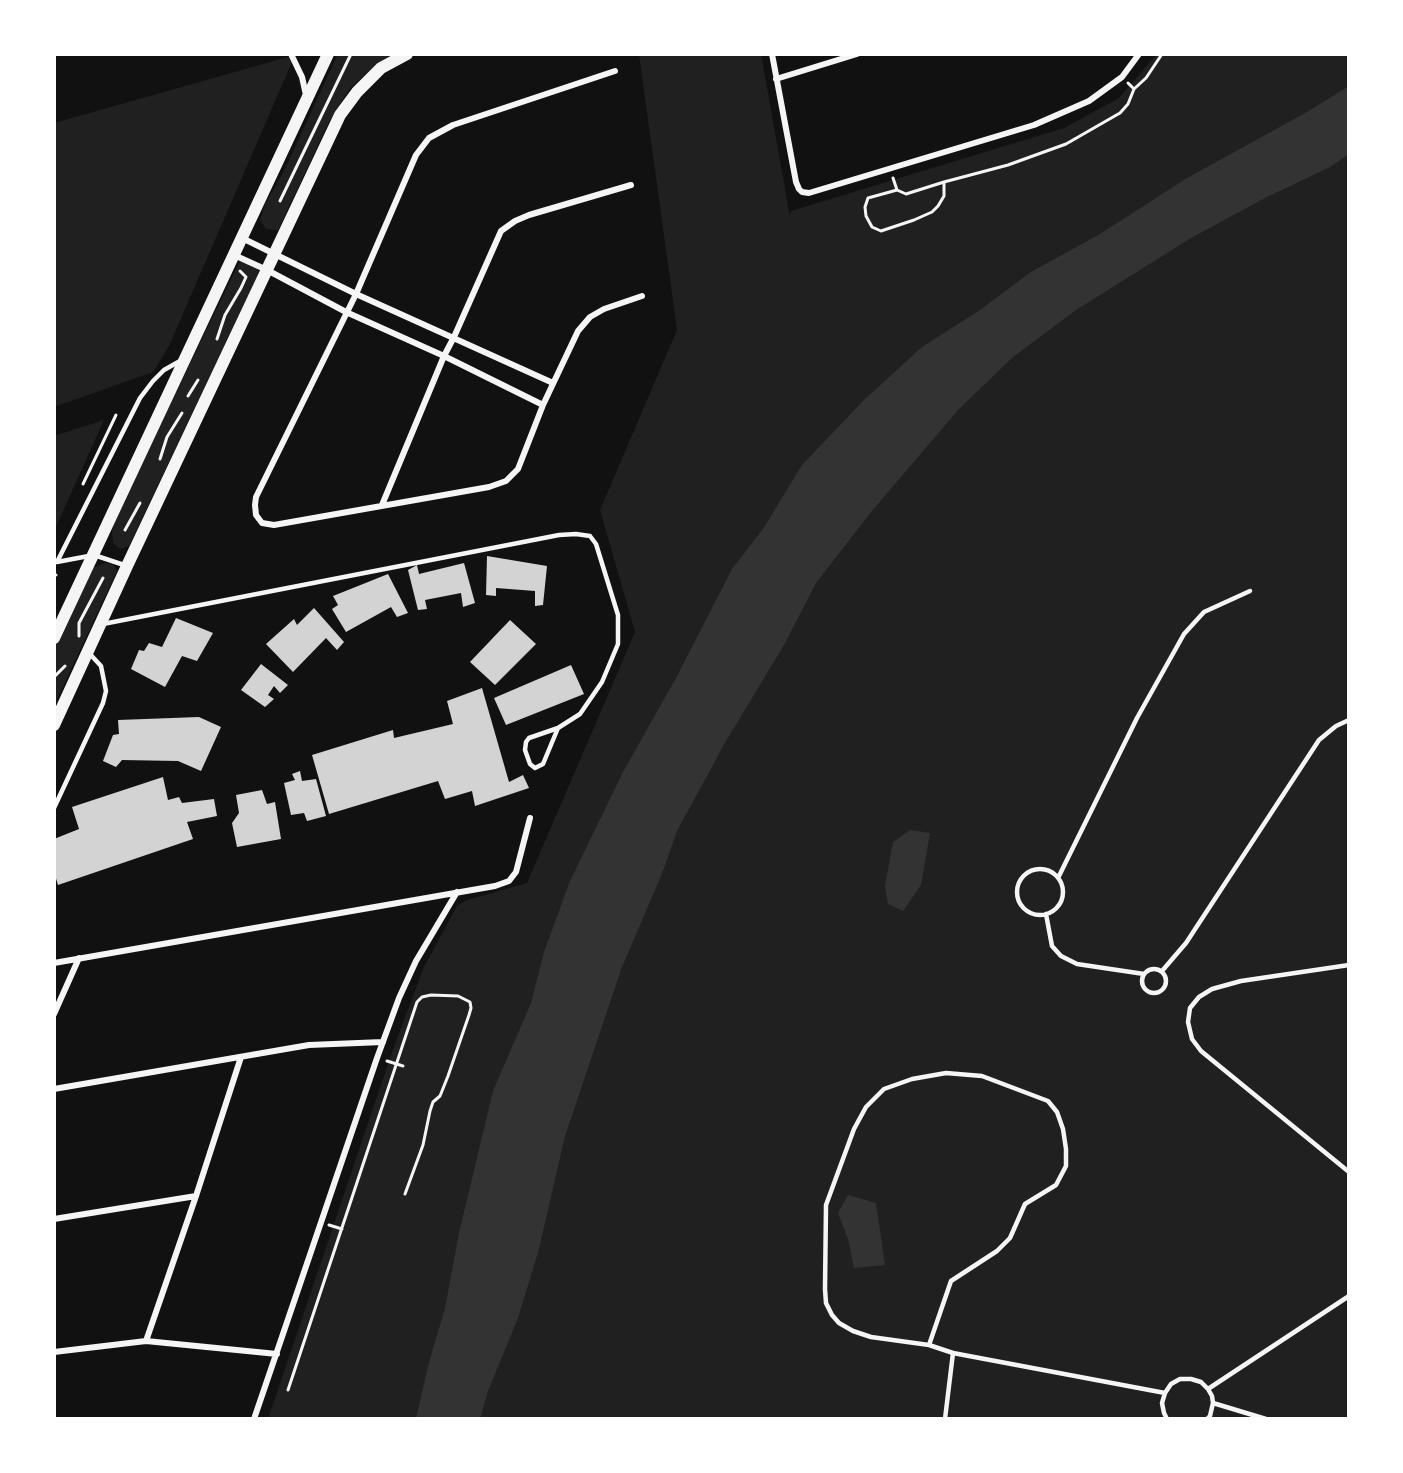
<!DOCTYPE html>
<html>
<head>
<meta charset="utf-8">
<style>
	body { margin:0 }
	#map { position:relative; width:1403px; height:1473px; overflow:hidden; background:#111; font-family:Quicksand,sans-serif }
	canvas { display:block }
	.frame { position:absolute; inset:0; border:56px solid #fff; pointer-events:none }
</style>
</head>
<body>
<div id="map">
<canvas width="1403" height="1473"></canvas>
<div class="frame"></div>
</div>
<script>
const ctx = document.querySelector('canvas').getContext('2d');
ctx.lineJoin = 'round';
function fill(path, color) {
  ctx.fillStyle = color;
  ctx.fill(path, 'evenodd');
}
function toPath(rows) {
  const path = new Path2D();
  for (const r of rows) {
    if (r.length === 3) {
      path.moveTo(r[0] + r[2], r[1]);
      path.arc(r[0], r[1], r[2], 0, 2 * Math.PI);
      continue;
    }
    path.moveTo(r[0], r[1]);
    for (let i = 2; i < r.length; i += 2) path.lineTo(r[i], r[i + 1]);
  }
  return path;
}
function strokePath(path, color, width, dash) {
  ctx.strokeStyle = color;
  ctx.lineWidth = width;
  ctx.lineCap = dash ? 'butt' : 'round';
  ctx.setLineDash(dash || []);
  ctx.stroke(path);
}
const green = toPath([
	[338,54,395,54,378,63,350,88,329,122,278,230,266,229,260,220,265,204,284,171],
	[639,54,761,54,790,217,791,211,1064,128,1119,98,1157,54,1349,54,1349,1419,268,1419,393,1049,424,967,457,906,467,900,527,883,635,632,600,510,677,330],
	[295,55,169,346,153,372,54,407,54,123],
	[244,260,258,266,259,273,129,546,120,549,113,543,112,533,115,518,239,263],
	[104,420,54,531,54,436],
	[106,563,113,564,117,571,54,706,54,646,92,568]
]);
const water = toPath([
	[1349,86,1349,154,1330,167,1265,198,1191,238,1076,310,1013,357,959,409,871,512,816,583,784,645,726,741,677,831,663,871,622,967,565,1136,539,1249,518,1318,488,1391,480,1419,416,1419,428,1366,445,1308,459,1233,493,1091,531,1003,544,952,570,881,623,772,676,678,732,569,763,529,802,465,864,400,922,347,980,310,1031,272,1100,234,1187,178,1307,112],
	[910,830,930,833,921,885,903,911,888,904,885,886,893,842],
	[848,1195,876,1203,885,1265,854,1268,848,1239,838,1213]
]);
const building = toPath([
	[487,556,547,566,543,605,535,606,535,591,496,588,496,596,486,595],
	[464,563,475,603,463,607,461,593,425,600,427,609,418,610,408,570,417,565,419,574],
	[388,574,408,613,397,617,391,607,346,632,332,609,338,605,333,596],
	[314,608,344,642,337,650,326,638,293,672,266,644,294,619,297,625],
	[176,618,213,633,197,661,182,656,165,687,131,669,139,650,144,651,149,643,162,647],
	[510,620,536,644,495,685,470,662],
	[261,664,288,685,280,693,274,686,268,695,274,699,265,707,241,690],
	[571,665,584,694,506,725,494,698],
	[482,688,509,782,523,775,529,788,475,806,472,791,445,799,438,781,329,814,312,755,393,730,394,738,453,724,447,701],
	[199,717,221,727,201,771,178,761,122,760,116,767,103,761,113,735,119,734,118,720],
	[300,771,302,781,316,779,326,816,307,821,304,813,291,815,284,783,295,780,292,774],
	[163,777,168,800,179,797,182,803,214,799,217,816,187,822,193,839,58,885,54,872,54,839,79,829,72,807],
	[262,790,267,804,275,802,281,839,237,847,232,823,239,813,236,795]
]);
const path = toPath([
	[1134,89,1146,78,1162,54],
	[893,178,897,190],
	[944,182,944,196,938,206,932,212,914,220,881,231,872,227,866,216,865,207,868,198,897,190,906,194,944,182,1008,165,1066,144,1120,113,1128,104,1134,89,1128,83],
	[280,201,351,54],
	[217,339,225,315,241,288,246,277,240,271],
	[188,396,198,380],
	[160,459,167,437,182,413],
	[83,484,116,415],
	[125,530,140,503],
	[54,576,56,575],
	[79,636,79,623,103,578],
	[54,677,65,666],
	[387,1061,403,1066],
	[329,1225,342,1229],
	[288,1390,417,1002,422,997,431,995,458,996,470,1002,471,1008,469,1015,448,1076,440,1096,433,1102,430,1111,423,1145,405,1194]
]);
const service = toPath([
	[57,562,140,398,153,381,164,370,180,361],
	[57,562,94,555,127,566],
	[103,624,559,535,576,534,590,536,596,544,618,615,618,644,602,682,580,714,558,728,529,738,526,742,525,750,530,764,535,768,543,764,558,728],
	[54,808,103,703,106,691,101,666,89,653],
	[1040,892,23],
	[1058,878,1137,718,1184,634,1204,612,1250,591],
	[1046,914,1052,946,1061,956,1077,964,1144,974],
	[1349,965,1241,981,1212,989,1199,997,1190,1008,1188,1022,1192,1039,1201,1051,1349,1172],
	[1154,981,12],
	[1162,971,1186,943,1319,740,1336,726,1349,720],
	[929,1345,951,1281,997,1251,1010,1238,1025,1204,1056,1185,1066,1166,1066,1149,1063,1129,1057,1112,1048,1101,982,1076,946,1073,912,1079,884,1089,866,1107,854,1129,826,1205,825,1289,826,1303,832,1315,839,1323,853,1331,871,1337,929,1345,953,1353,945,1419],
	[953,1353,1165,1393],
	[1208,1389,1349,1296],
	[1213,1403,1266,1419],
	[1167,1419,1164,1413,1162,1403,1165,1393,1171,1384,1180,1379,1191,1379,1201,1382,1208,1389,1212,1396,1213,1403,1210,1416,1207,1419]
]);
const minor = toPath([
	[291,54,302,77,306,95],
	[772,54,796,182,799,189,802,192,809,193,1034,125,1089,101,1122,77,1139,54],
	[615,71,453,125,429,138,416,155,356,294,256,497,255,505,256,515,262,523,274,525,489,487,506,481,518,469,543,405,578,331,590,317,604,309,642,296],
	[776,79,857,54],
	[242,238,356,294,553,383],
	[234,255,267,270,346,312,444,356,543,405],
	[382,505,444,356,454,337,501,231,515,221,529,215,631,185],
	[54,963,495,886,509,881,516,872,530,818],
	[54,1014,79,958],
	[54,1089,309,1045,383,1042],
	[54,1219,196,1196],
	[146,1341,196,1196,241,1057],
	[54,1352,146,1341,277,1354],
	[254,1419,377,1058,399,998,416,961,457,892]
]);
const secondary = toPath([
	[54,638,328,54],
	[54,725,127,566,340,115,357,92,381,68,407,54]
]);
fill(green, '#202020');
fill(water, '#333');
fill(building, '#d3d3d3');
strokePath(path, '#f5f5f5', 3);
strokePath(service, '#f5f5f5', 4.5);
strokePath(minor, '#f5f5f5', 6);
strokePath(secondary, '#f5f5f5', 12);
</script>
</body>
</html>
